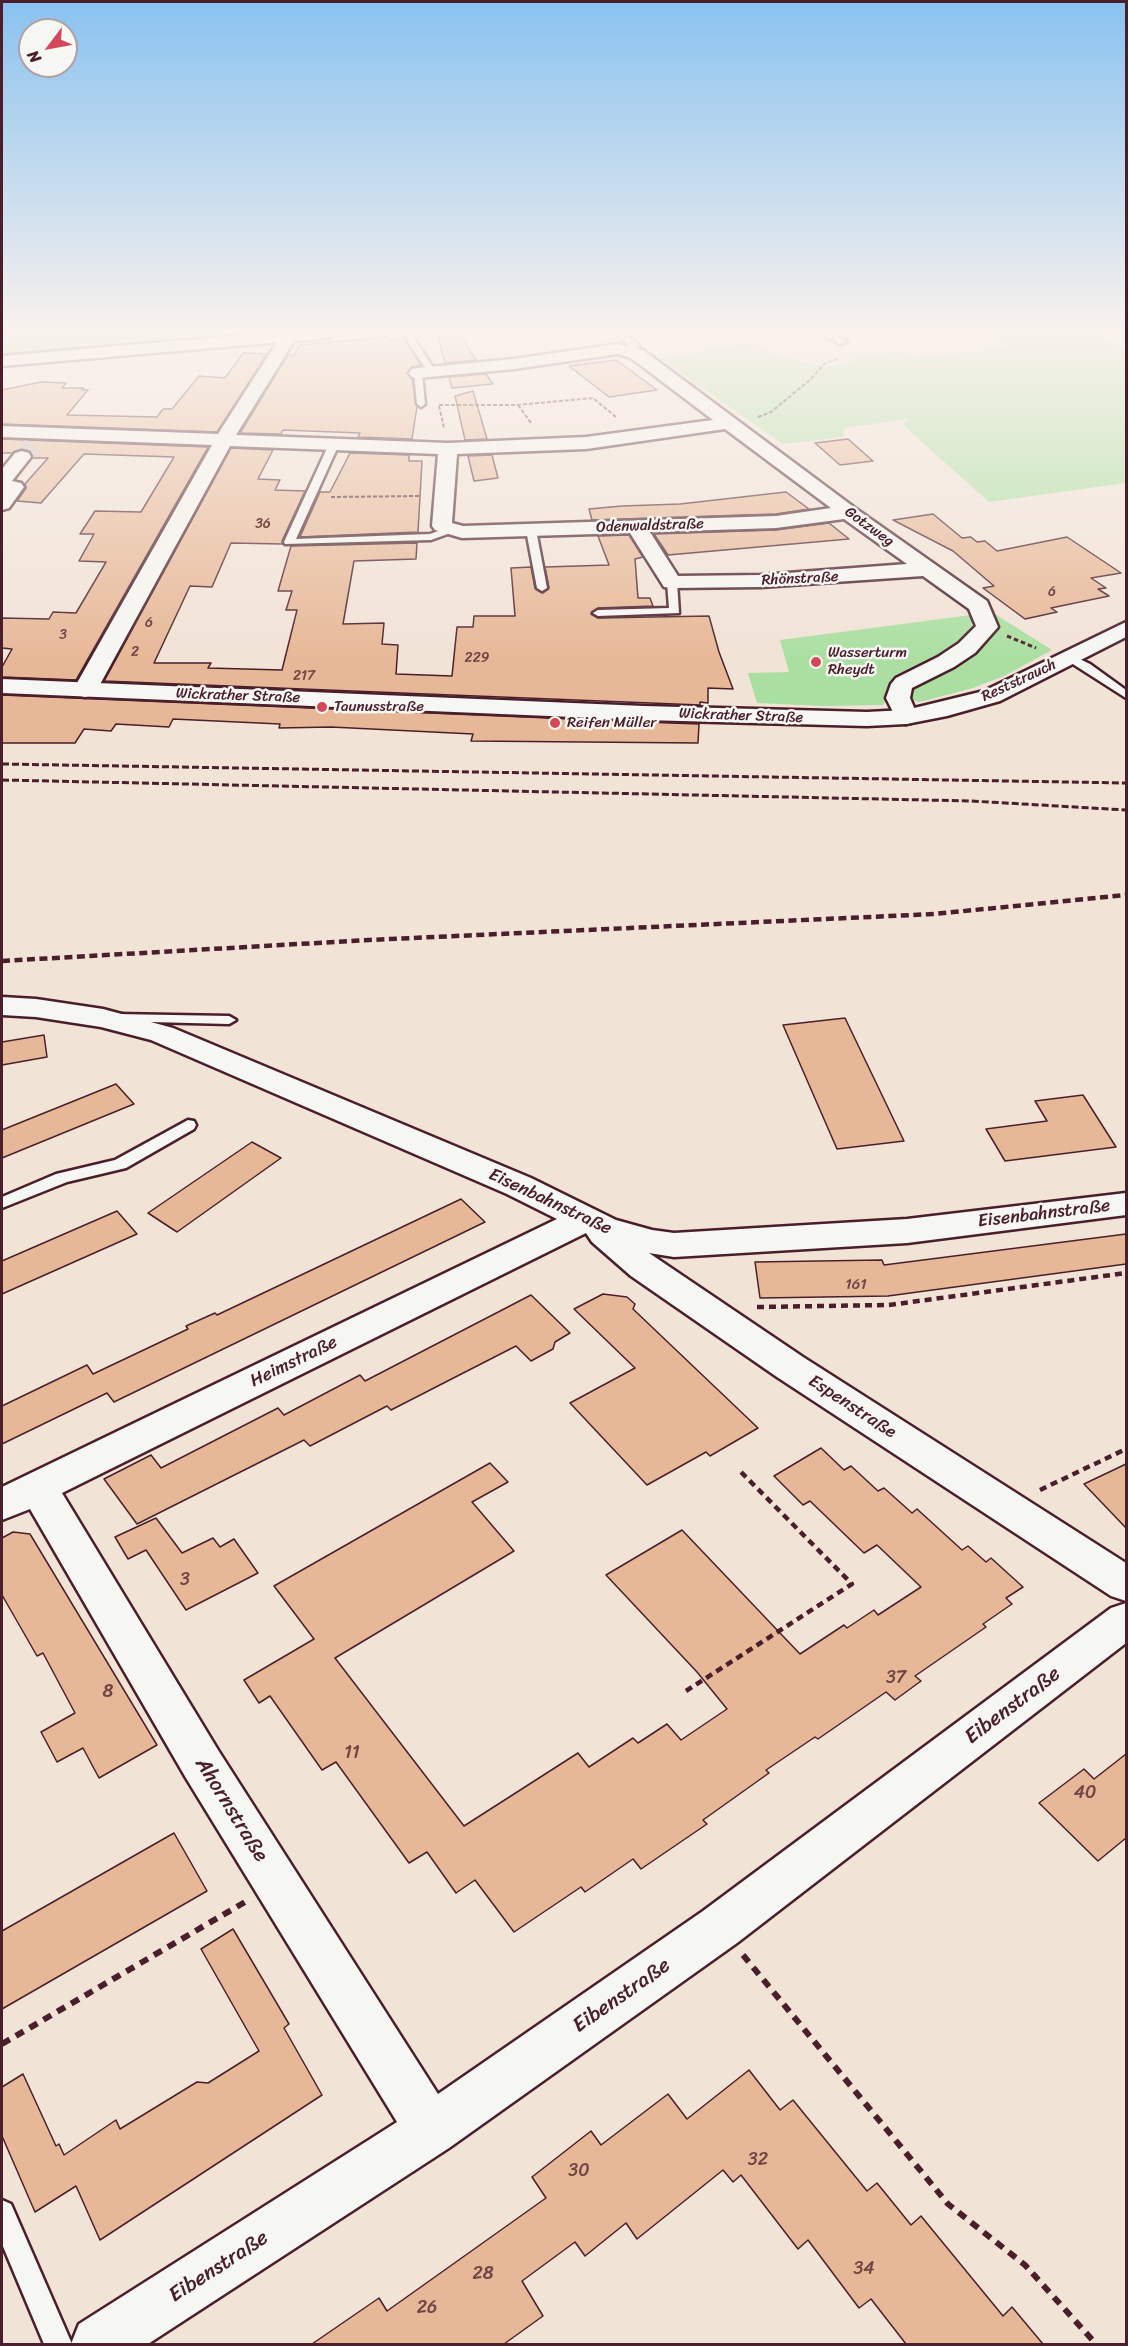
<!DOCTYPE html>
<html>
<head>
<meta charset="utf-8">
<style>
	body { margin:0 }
	#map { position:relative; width:1128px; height:2346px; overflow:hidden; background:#f2e3d7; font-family:Sriracha,sans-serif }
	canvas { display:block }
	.frame { position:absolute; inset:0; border:3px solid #4a1f2b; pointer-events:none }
	.north { position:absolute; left:18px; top:18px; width:60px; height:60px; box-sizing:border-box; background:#f6f6f2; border:2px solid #b1a0a2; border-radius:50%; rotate:238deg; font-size:16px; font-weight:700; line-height:24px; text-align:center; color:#4a1f2b }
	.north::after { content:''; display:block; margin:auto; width:21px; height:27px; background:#d1495b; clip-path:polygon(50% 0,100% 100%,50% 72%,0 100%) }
</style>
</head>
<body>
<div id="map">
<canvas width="1128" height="2346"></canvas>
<div class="frame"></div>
<div class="north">N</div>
</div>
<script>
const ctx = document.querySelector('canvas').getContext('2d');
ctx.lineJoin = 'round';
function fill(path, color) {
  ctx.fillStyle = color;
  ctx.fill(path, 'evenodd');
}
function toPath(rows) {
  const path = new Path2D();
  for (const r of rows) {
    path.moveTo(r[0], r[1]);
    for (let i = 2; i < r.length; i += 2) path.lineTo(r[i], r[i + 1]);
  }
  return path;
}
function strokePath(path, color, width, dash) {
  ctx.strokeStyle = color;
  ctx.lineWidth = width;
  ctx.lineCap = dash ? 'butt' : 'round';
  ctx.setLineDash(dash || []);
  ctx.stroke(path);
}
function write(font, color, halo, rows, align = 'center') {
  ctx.font = font + ' Sriracha,sans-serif';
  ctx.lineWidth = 5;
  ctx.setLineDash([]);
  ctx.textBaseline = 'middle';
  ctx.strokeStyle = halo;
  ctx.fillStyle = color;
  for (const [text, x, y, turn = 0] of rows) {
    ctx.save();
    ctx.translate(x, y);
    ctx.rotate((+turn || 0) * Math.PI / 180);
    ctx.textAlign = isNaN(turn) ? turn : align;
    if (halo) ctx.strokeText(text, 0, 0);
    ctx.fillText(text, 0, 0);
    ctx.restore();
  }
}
const green = toPath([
	[2,333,235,333,236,336,2,356],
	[990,333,1099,333,1126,351,1126,483,989,502,903,425,908,419,844,428,843,437,783,444,659,358,751,342,779,357,826,367,852,362,858,355,900,351,911,357,1010,348],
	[987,609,1052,650,1004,676,973,688,924,701,918,702,909,698,909,688,949,665],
	[971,615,972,629,937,659,913,667,896,680,883,705,823,706,757,703,748,673,789,672,780,640]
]);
const building = toPath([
	[458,335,467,346,476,360,445,363,438,336,458,335],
	[388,337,390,341,404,339,421,365,412,367,407,373,412,379,417,407,412,439,358,437,360,433,283,430,281,434,240,433,288,355,294,355,300,345,388,337],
	[243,353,267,354,217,432,2,424,2,390,41,382,66,383,62,388,84,388,82,390,88,390,67,415,157,417,163,409,172,409,199,376,225,378,243,353],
	[616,360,657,390,609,397,569,366,616,360],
	[486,374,493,384,452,388,449,377,486,374],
	[473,391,487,439,465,440,455,396,473,391],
	[2,439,208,447,76,680,2,677,2,667,12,649,2,648,2,618,49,619,53,612,76,613,106,562,79,561,94,534,80,534,95,511,141,512,174,457,84,454,41,503,17,501,26,488,25,484,48,458,33,458,31,452,23,449,12,453,2,453,2,439],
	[848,439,873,461,840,465,815,443,848,439],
	[231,448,273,450,258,479,280,480,275,490,305,491,282,541,283,544,231,543,212,587,190,586,154,663,211,663,208,668,282,670,297,610,286,610,292,591,278,591,291,546,417,543,416,559,354,561,343,624,384,623,382,644,398,645,396,674,452,676,457,627,473,627,474,616,515,616,511,568,531,567,535,588,543,593,549,588,545,567,609,565,598,536,629,535,643,557,635,559,638,598,650,598,653,606,598,608,591,614,598,618,709,616,719,652,733,689,708,688,708,703,700,702,700,705,104,681,231,448],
	[350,453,409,455,409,461,422,461,418,532,300,537,320,492,330,492,350,453],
	[492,455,498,478,474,481,468,456,492,455],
	[786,492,809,509,776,514,592,520,589,509,622,506,680,504,786,492],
	[933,514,962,538,971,537,977,542,985,541,997,551,1067,537,1121,573,1091,578,1106,588,1098,589,1109,596,1051,608,1057,612,1025,619,983,588,994,586,953,551,893,520,933,514],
	[829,523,849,539,668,555,654,534,776,530,829,523],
	[2,695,644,722,699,724,698,743,471,741,473,734,331,727,279,728,280,724,173,719,169,727,116,724,111,731,84,729,75,743,2,743,2,695],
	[845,1018,904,1141,837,1149,783,1025,845,1018],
	[44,1035,47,1057,2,1065,2,1042,44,1035],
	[116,1084,134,1104,2,1158,2,1130,116,1084],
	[1083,1095,1116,1147,1005,1161,986,1129,1047,1121,1035,1101,1083,1095],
	[252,1142,281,1158,177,1232,148,1213,252,1142],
	[461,1199,485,1222,114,1402,107,1393,2,1444,2,1406,87,1365,93,1374,188,1329,186,1326,215,1313,217,1315,461,1199],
	[117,1211,137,1234,2,1294,2,1261,117,1211],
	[1126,1234,1126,1264,888,1296,760,1298,755,1262,882,1260,884,1265,1126,1234],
	[603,1294,627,1297,635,1304,633,1309,758,1428,710,1456,706,1452,647,1485,570,1403,635,1368,574,1309,603,1294],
	[531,1295,570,1333,555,1342,553,1349,531,1361,516,1346,391,1410,387,1406,310,1446,304,1440,137,1524,104,1479,151,1455,161,1468,278,1408,284,1415,360,1375,365,1381,531,1295],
	[821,1448,844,1470,851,1466,878,1491,884,1488,912,1513,917,1509,962,1550,968,1546,986,1562,991,1558,1023,1587,1006,1598,1012,1604,983,1624,986,1627,915,1676,921,1681,895,1700,886,1692,818,1739,815,1737,766,1770,769,1773,703,1820,707,1824,641,1869,633,1859,585,1892,581,1887,514,1932,475,1880,456,1893,427,1852,409,1863,336,1762,322,1770,270,1696,259,1703,244,1680,314,1639,274,1586,490,1463,508,1482,472,1502,514,1551,335,1658,464,1826,578,1753,589,1767,633,1738,638,1743,667,1724,681,1740,727,1709,697,1672,606,1575,682,1530,800,1654,844,1625,847,1628,874,1610,878,1615,921,1587,877,1545,864,1553,810,1501,803,1505,774,1476,821,1448],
	[1126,1464,1126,1528,1084,1484,1126,1464],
	[156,1518,182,1553,213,1538,220,1547,234,1539,258,1573,186,1610,146,1550,128,1559,115,1537,156,1518],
	[13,1532,30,1534,157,1745,99,1778,83,1748,57,1762,41,1732,75,1713,43,1653,37,1656,2,1595,2,1538,13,1532],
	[1126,1754,1126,1838,1098,1861,1039,1803,1084,1769,1094,1779,1126,1754],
	[174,1833,207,1891,2,2009,2,1931,174,1833],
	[233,1929,289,2024,284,2028,322,2095,100,2240,76,2186,35,2212,2,2136,2,2087,23,2074,56,2146,59,2144,64,2155,116,2120,120,2129,197,2082,208,2083,259,2051,201,1949,233,1929],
	[749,2070,780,2110,793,2100,867,2191,877,2183,911,2225,921,2216,1003,2316,1012,2307,1043,2344,906,2344,871,2299,859,2308,808,2240,798,2249,741,2175,733,2182,723,2170,637,2239,626,2223,585,2256,575,2242,522,2281,543,2316,504,2344,312,2344,379,2298,387,2311,546,2198,532,2177,591,2131,601,2145,668,2094,687,2119,749,2070]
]);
const streetTunnel = toPath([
	[22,457,33,444]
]);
const pathFar3 = toPath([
	[439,405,517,405,593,398,616,417],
	[518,405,531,423],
	[439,406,444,428],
	[758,417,771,412,811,379,824,364,837,359],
	[331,497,419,496]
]);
const pathFar2 = toPath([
	[1007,636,1036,648]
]);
const pathFar1 = toPath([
	[757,1307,889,1305,1126,1273],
	[1040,1490,1126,1449],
	[686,1691,852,1584,741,1472]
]);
const path = toPath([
	[743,1955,948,2204,1025,2265,1096,2344],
	[2,2044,245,1902]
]);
const lane = toPath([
	[615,333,624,333,639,345,629,352,623,352,623,348,629,345,615,333],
	[820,333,831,333,847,342,840,344,820,333],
	[406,335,412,335,436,372,435,374,429,374,405,337,406,335],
	[418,370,422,373,425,404,421,407,417,404,414,373,418,370],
	[334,441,339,444,296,539,430,534,452,526,457,529,456,531,431,540,285,544,284,542,329,444,334,441],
	[531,527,536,530,547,588,542,591,537,588,526,530,531,527],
	[672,579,677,582,679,613,598,616,593,613,598,610,669,608,667,582,672,579],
	[1069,654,1090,664,1126,690,1126,698,1065,659,1063,657,1069,654],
	[116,1014,229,1016,236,1020,229,1024,111,1021,109,1018,116,1014],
	[188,1120,194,1121,196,1125,194,1129,126,1168,67,1182,2,1208,2,1197,56,1174,115,1160,188,1120],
	[2,2200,11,2204,72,2344,44,2344,2,2244,2,2200]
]);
const street = toPath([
	[283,333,299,333,236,435,448,443,586,437,713,420,631,358,618,354,514,369,418,378,412,377,409,373,412,369,418,368,514,359,618,344,643,350,855,508,987,601,998,627,975,653,954,667,912,688,910,698,918,717,914,722,906,724,898,722,886,698,891,684,896,678,938,657,959,643,976,626,969,609,923,576,761,587,672,588,664,587,630,533,462,538,435,530,432,526,438,454,230,446,97,690,93,695,85,697,77,695,73,690,212,445,2,437,2,426,218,434,283,333],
	[725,429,831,508,776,516,463,526,452,523,457,454,586,449,725,429],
	[844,519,907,564,761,575,678,576,650,532,776,528,844,519],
	[22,451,29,453,31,457,12,481,21,483,24,487,9,508,2,510,2,469,15,453,22,451],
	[2,997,36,999,103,1009,173,1028,531,1178,616,1220,652,1230,674,1233,907,1219,1126,1193,1126,1215,907,1243,674,1257,649,1253,803,1357,1126,1563,1126,1601,1111,1596,777,1377,631,1276,592,1242,586,1233,62,1493,218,1750,438,2094,703,1911,1111,1608,1126,1603,1126,1643,737,1943,449,2148,148,2344,71,2344,79,2324,397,2122,186,1778,30,1509,2,1520,2,1487,557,1219,507,1194,151,1040,101,1027,36,1017,2,1015,2,997]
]);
const secondary = toPath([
	[269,333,336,333,328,338,2,366,2,356,269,333],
	[1126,622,1126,637,1000,701,947,716,906,724,867,726,644,720,2,693,2,679,644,706,867,712,906,710,984,691,1126,622]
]);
const railFar1 = toPath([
	[2,764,1126,783],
	[2,780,971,801,1126,810]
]);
const rail = toPath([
	[2,961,369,940,934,914,1126,895]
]);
const markers = [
	[816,662,6,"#d1495b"],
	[322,707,6,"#d1495b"],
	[555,723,6,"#d1495b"]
];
const farNumbernames = [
	["36",263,524],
	["6",1052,592],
	["6",149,623],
	["3",63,635],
	["2",135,652],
	["229",477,658],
	["217",304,676]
];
const farStreetnames = [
	["Odenwaldstraße",650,526,-2],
	["Gotzweg",869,527,36],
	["Rhönstraße",800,579,-3],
	["Reststrauch",1019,681,-25],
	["Wickrather Straße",238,696,2],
	["Wickrather Straße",741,716,2]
];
const farPoinames = [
	["Wasserturm",828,653],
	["Rheydt",828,670],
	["Taunusstraße",334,707],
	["Reifen Müller",567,723]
];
const numberNames = [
	["161",856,1285]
];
const streetNames = [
	["Eisenbahnstraße",550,1202,25],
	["Eisenbahnstraße",1044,1214,-7],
	["Heimstraße",294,1362,-26],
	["Espenstraße",852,1407,33]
];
const nearNumbernames = [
	["3",185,1580],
	["37",896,1678],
	["8",108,1692],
	["11",352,1753],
	["40",1085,1793],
	["32",758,2160],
	["30",579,2171],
	["34",864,2269],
	["28",483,2274],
	["26",427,2308]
];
const nearStreetnames = [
	["Eibenstraße",1013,1706,-37],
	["Ahornstraße",231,1810,58],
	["Eibenstraße",622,1996,-35],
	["Eibenstraße",219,2267,-33]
];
fill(green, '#aadfa1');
fill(building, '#e7b897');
strokePath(building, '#4a1f2b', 1.5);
strokePath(streetTunnel, '#d0bcb5', 19, [19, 9]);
strokePath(lane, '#4a1f2b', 5);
strokePath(street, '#4a1f2b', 5);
strokePath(secondary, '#4a1f2b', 5);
strokePath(pathFar3, '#4a1f2b', 2, [4, 2]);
strokePath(pathFar2, '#4a1f2b', 3, [4.5, 3]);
strokePath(pathFar1, '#4a1f2b', 4.5, [7, 5]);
strokePath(path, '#4a1f2b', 6, [9, 7]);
fill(lane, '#f6f6f2');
fill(street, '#f6f6f2');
fill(secondary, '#f6f6f2');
strokePath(railFar1, '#4a1f2b', 3, [7, 3]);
strokePath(rail, '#4a1f2b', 4.5, [8, 4.5]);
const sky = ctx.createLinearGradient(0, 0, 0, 662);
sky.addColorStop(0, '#89c2f0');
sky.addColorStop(0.5, '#f9f2ed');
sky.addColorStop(1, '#f9f2ed00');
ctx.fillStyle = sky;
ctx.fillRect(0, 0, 1128, 662);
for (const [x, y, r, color] of markers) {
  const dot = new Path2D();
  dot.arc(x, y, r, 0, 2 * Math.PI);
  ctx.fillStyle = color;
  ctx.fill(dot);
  strokePath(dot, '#f6f6f2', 2);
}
write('14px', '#714546', null, farNumbernames);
write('15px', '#4a1f2b', '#f6f6f2', farStreetnames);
write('15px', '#4a1f2b', '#f6f6f2', farPoinames, 'left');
write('15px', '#714546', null, numberNames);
write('18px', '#4a1f2b', '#f6f6f2', streetNames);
write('18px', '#714546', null, nearNumbernames);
write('21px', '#4a1f2b', '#f6f6f2', nearStreetnames);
</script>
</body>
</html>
